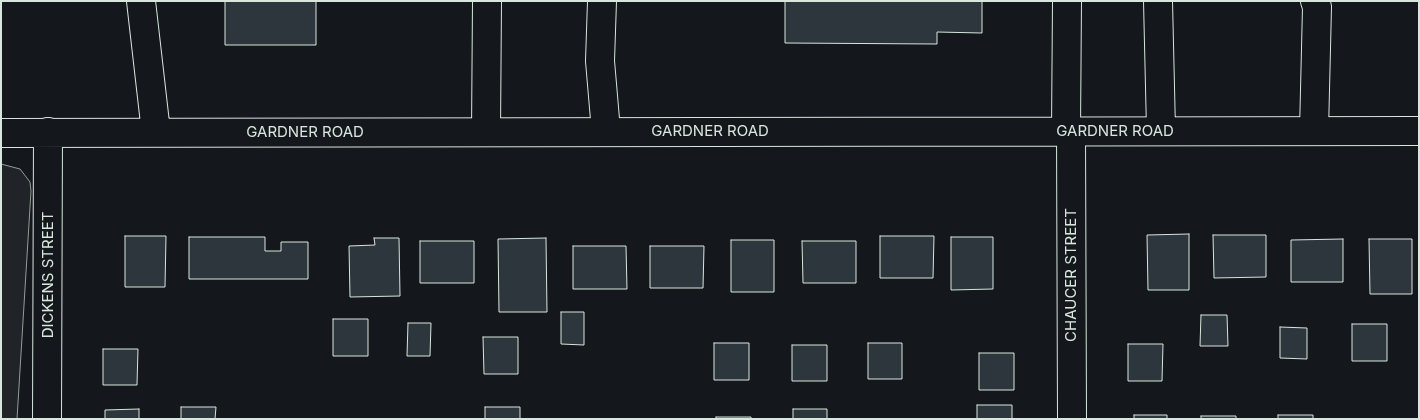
<!DOCTYPE html>
<html>
<head>
<meta charset="utf-8">
<style>
	body { margin:0 }
	#map { position:relative; width:1420px; height:420px; overflow:hidden; background:#14181c; font-family:Inter,sans-serif }
	canvas { display:block }
	.frame { position:absolute; inset:0; border:2px solid #d8e6dc; pointer-events:none }
</style>
</head>
<body>
<div id="map">
<canvas width="1420" height="420"></canvas>
<div class="frame"></div>
</div>
<script>
const ctx = document.querySelector('canvas').getContext('2d');
ctx.lineJoin = 'round';
function fill(path, color) {
  ctx.fillStyle = color;
  ctx.fill(path, 'evenodd');
}
function toPath(rows) {
  const path = new Path2D();
  for (const r of rows) {
    path.moveTo(r[0], r[1]);
    for (let i = 2; i < r.length; i += 2) path.lineTo(r[i], r[i + 1]);
  }
  return path;
}
function strokePath(path, color, width, dash) {
  ctx.strokeStyle = color;
  ctx.lineWidth = width;
  ctx.lineCap = dash ? 'butt' : 'round';
  ctx.setLineDash(dash || []);
  ctx.stroke(path);
}
function write(font, color, halo, rows, align = 'center') {
  ctx.font = font + ' Inter,sans-serif';
  ctx.lineWidth = 4;
  ctx.setLineDash([]);
  ctx.textBaseline = 'middle';
  ctx.strokeStyle = halo;
  ctx.fillStyle = color;
  for (const [text, x, y, turn = 0] of rows) {
    ctx.save();
    ctx.translate(x, y);
    ctx.rotate((+turn || 0) * Math.PI / 180);
    ctx.textAlign = isNaN(turn) ? turn : align;
    if (halo) ctx.strokeText(text, 0, 0);
    ctx.fillText(text, 0, 0);
    ctx.restore();
  }
}
const green = toPath([
	[1,164,20,169,30,182,31,191,17,419,1,419,1,164]
]);
const building = toPath([
	[225,1,316,1,316,45,225,45,225,1],
	[785,1,982,1,982,33,937,32,937,44,785,43,785,1],
	[1189,234,1189,290,1148,290,1147,235,1189,234],
	[1213,235,1266,235,1266,277,1214,278,1213,235],
	[125,236,166,236,165,287,125,287,125,236],
	[880,236,934,236,933,278,880,278,880,236],
	[189,237,265,237,265,251,281,251,281,242,308,242,308,279,189,279,189,237],
	[951,237,993,237,993,289,951,290,951,237],
	[374,238,399,238,400,296,350,297,349,246,375,245,374,238],
	[546,238,547,312,499,312,498,239,546,238],
	[1343,239,1343,282,1291,282,1291,240,1343,239],
	[1369,239,1412,239,1412,294,1370,294,1369,239],
	[731,240,774,240,774,292,731,292,731,240],
	[420,241,474,241,474,283,420,283,420,241],
	[802,241,856,241,856,283,803,283,802,241],
	[573,246,626,246,627,289,573,289,573,246],
	[650,246,704,246,703,288,650,288,650,246],
	[561,312,584,312,584,345,561,344,561,312],
	[1201,315,1227,315,1228,346,1200,346,1201,315],
	[333,319,368,319,368,356,333,356,333,319],
	[408,323,431,323,430,356,407,356,408,323],
	[1352,324,1387,324,1387,361,1352,361,1352,324],
	[1280,327,1307,328,1307,359,1280,358,1280,327],
	[483,337,518,337,518,374,484,374,483,337],
	[714,343,749,343,749,380,714,380,714,343],
	[868,343,902,343,902,379,868,379,868,343],
	[1128,344,1163,344,1162,381,1128,381,1128,344],
	[792,345,827,345,827,381,792,381,792,345],
	[103,349,138,349,137,385,103,385,103,349],
	[979,353,1014,353,1014,390,979,390,979,353],
	[977,405,1012,405,1012,419,977,419,977,405],
	[181,407,216,407,215,419,181,419,181,407],
	[485,407,520,407,520,419,485,419,485,407],
	[139,409,139,419,105,419,105,410,139,409],
	[793,409,827,409,827,419,793,419,793,409],
	[1134,415,1167,415,1167,419,1134,419,1134,415],
	[1278,415,1313,415,1313,419,1278,419,1278,415],
	[1201,416,1236,416,1236,419,1201,419,1201,416],
	[716,417,751,417,751,419,716,419,716,417]
]);
const minor = toPath([
	[141,1,156,132],
	[602,1,600,61,606,131],
	[1158,1,1161,130],
	[1066,130,1067,1],
	[1071,131,1072,419],
	[1314,131,1317,7,1315,1],
	[486,132,487,1],
	[1,133,1419,131],
	[47,419,48,132]
]);
const streetNames = [
	["GARDNER ROAD",710,131],
	["GARDNER ROAD",1115,131],
	["GARDNER ROAD",305,132],
	["DICKENS STREET",48,275,-90],
	["CHAUCER STREET",1071,275,-90]
];
fill(green, '#202428');
strokePath(green, '#939e99', 1);
fill(building, '#2c363c');
strokePath(building, '#d8e6dc', 1);
strokePath(minor, '#d8e6dc', 30);
strokePath(minor, '#14181c', 28);
write('15px', '#d8e6dc', '#14181c', streetNames);
</script>
</body>
</html>
